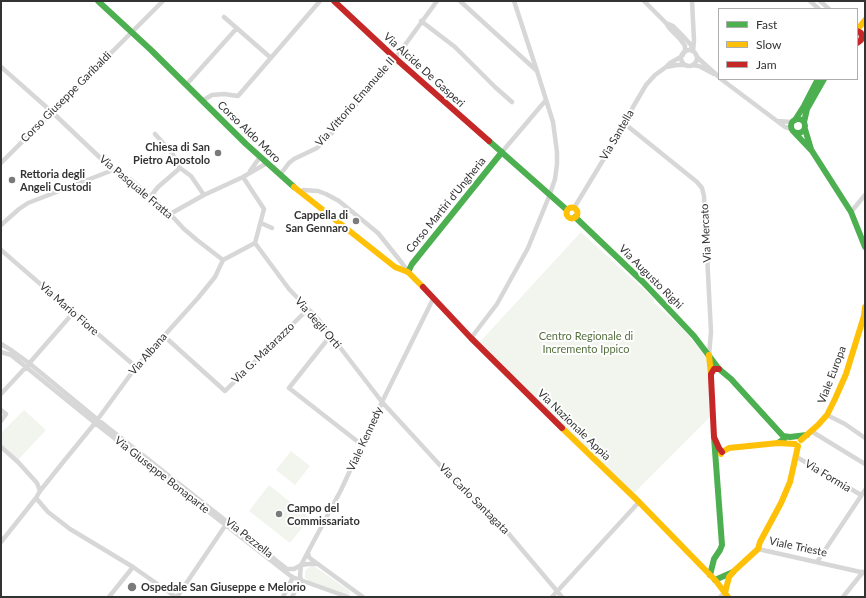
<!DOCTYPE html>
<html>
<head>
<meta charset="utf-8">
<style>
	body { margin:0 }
	#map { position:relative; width:866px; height:598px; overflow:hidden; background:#fff; font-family:Lato,sans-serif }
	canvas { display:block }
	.frame { position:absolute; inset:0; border:2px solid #333; pointer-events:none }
	.legend { position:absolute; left:718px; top:8px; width:140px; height:72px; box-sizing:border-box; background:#fff; border:1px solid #adadad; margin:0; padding:5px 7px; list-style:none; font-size:12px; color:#333 }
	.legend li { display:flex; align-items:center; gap:8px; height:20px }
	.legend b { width:20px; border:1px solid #adadad }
</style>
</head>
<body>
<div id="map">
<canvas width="866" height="598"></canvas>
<div class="frame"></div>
<ul class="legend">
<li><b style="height:5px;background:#4caf50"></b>Fast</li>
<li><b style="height:5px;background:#ffc107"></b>Slow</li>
<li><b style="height:5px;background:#c62828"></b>Jam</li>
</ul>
</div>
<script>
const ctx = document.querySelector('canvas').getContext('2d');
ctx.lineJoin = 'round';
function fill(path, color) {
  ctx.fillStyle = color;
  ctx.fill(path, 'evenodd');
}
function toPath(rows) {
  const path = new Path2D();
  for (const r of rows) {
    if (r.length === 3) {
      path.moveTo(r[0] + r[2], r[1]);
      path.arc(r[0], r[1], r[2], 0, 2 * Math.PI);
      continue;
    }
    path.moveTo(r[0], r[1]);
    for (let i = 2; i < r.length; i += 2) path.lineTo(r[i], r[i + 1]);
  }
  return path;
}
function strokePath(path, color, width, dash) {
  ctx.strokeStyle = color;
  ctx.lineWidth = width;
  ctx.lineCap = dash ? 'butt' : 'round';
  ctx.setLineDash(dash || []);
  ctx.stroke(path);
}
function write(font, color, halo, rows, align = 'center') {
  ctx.font = font + ' Lato,sans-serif';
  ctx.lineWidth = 4;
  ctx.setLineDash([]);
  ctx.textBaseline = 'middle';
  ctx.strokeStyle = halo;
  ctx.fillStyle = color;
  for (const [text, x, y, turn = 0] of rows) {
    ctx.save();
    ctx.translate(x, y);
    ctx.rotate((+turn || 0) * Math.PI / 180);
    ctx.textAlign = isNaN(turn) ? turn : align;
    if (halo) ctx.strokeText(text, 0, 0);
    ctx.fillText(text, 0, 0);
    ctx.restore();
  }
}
const green = toPath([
	[581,232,654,299,654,303,679,325,708,358,710,417,632,495,478,344],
	[24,410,46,430,17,461,1,447,1,433],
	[291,451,310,466,295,485,276,470],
	[269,485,310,518,290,543,249,511],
	[312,566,315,567,350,591,350,594,348,595,309,581,305,577,305,571,308,568]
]);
const street = toPath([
	[460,1,537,71],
	[644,1,666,23,670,29,680,39,685,46,685,52],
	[692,1,694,40,693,51],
	[810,1,819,9],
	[820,1,829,9],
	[224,17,271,58],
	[421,21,455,47,495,87,512,102],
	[666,23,673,26,682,35,691,45,692,49],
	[689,58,8],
	[696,55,699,59,719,77],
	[692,65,699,66,714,74],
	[1,67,52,112,113,170,131,180,152,198,170,214,184,229,197,240,223,260],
	[666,67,677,65,686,65],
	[721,79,785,127,792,129],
	[186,85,237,28],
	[202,101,212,95,224,94,238,96,320,1],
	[777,121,792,122],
	[625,124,697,182,702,188,704,196,711,332,709,355],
	[155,134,172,153,180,168],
	[502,152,546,100],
	[1,163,163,1],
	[250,171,260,157],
	[280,175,289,163,294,159,317,148,331,134,394,60,437,1],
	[300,192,303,190,318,191,326,194,339,201,378,233,402,263,408,272],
	[151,196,158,187,180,168,191,176,204,195],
	[574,208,625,124,633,107,646,85,655,75,666,67,670,63,679,58,683,55],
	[851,212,865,195],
	[170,214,204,195,243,177,267,163],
	[261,223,272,228],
	[1,225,19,209,28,203,113,170],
	[255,243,289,289,319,320,382,402,448,474,508,533,562,597],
	[1,250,136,367],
	[331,335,289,388,362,445],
	[164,336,225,391,308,309],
	[471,338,497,304,528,248,550,194,555,179,557,164,557,152,553,122,537,71,514,1],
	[1,344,11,350,29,363,97,419,287,569,294,569,301,565,341,490,382,402,433,299],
	[1,352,11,355,26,367,73,313],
	[1,394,26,367,95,423,292,577,348,597],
	[1,410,6,414,1,421],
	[827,415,845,424,865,438],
	[811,431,865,464],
	[1,447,18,462,37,483,40,491],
	[795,456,861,495],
	[36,498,48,512,70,529,133,567,176,597],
	[1,542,36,498,40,491,64,461,95,423,136,367,198,298,215,277,223,260,255,243,264,209,243,177],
	[758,549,865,573],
	[308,553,309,557,311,559,363,597],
	[817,562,865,490],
	[301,580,300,576,301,565,308,564,318,564],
	[109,597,133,567],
	[177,597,227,523],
	[283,597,293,577],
	[292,597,301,580],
	[552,597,639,502],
	[720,597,725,593],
	[843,597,863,572]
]);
const fast = toPath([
	[98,1,151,50,246,144,294,187],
	[798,126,7],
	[795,120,804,106,818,79],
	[804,122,807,109,824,79],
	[805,129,811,149],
	[793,131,812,151,851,212,865,247],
	[489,141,567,210],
	[575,217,643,282,694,336,719,369,731,379,783,436,784,439,778,443],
	[408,272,412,264,502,152],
	[783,436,790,437,807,435],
	[710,575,714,559,720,550,722,545,714,437],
	[715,580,733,572]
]);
const slow = toPath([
	[857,30,865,20],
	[294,187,395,267,408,272,423,287],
	[572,213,5.5],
	[709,355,711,375],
	[562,428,639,502,716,581,728,597],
	[801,440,818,425,827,415,835,399,846,374,864,316,865,307],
	[721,454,722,452,729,448,778,443,795,444],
	[725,593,729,577,734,571,758,549,760,542,781,503,790,482,798,446]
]);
const jam = toPath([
	[334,1,395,58,489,141],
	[857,31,861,33,862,37,861,40,857,43],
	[423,287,471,338,562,428],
	[719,369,714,369,711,374,711,377,714,437,719,448,722,452]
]);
const markers = [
	[218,153,4,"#7a7a7a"],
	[12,180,4,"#7a7a7a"],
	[356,221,4,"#7a7a7a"],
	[279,514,4,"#7a7a7a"],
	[132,587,5,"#7a7a7a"]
];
const streetNames = [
	["Via Alcide De Gasperi",424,70,42],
	["Corso Giuseppe Garibaldi",66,97,-45],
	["Via Vittorio Emanuele II",355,102,-49],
	["Corso Aldo Moro",249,132,44],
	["Via Santella",617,135,-60],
	["Via Pasquale Fratta",136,187,40],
	["Corso Martiri d'Ungheria",446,205,-51],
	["Via Mercato",706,233,-93],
	["Via Augusto Righi",651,277,45],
	["Via Mario Fiore",69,309,41],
	["Via degli Orti",318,323,49],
	["Via G. Matarazzo",263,353,-44],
	["Via Albana",148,354,-49],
	["Viale Europa",832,375,-69],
	["Via Nazionale Appia",574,425,44],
	["Viale Kennedy",365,439,-65],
	["Via Giuseppe Bonaparte",162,475,38],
	["Via Formia",828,476,31],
	["Via Carlo Santagata",474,499,45],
	["Via Pezzella",249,538,38],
	["Viale Trieste",798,547,12]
];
const poiNames = [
	["Chiesa di San",210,147,"right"],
	["Pietro Apostolo",210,160,"right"],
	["Rettoria degli",20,174],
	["Angeli Custodi",20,187],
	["Cappella di",348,215,"right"],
	["San Gennaro",348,228,"right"],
	["Campo del",287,508],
	["Commissariato",287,521],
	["Ospedale San Giuseppe e Melorio",141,587]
];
const parkNames = [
	["Centro Regionale di",586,336],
	["Incremento Ippico",586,349]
];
fill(green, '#f1f5ed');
strokePath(street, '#d7d7d7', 4.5);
strokePath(fast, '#4caf50', 6);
strokePath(slow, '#ffc107', 6);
strokePath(jam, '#c62828', 6);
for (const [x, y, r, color] of markers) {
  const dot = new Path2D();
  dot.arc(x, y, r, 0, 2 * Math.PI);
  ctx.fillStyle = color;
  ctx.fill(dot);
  strokePath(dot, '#fff', 1.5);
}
write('11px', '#333', '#fff', streetNames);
write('bold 11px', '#333', '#fff', poiNames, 'left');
write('11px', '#56703f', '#fff', parkNames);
</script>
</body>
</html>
